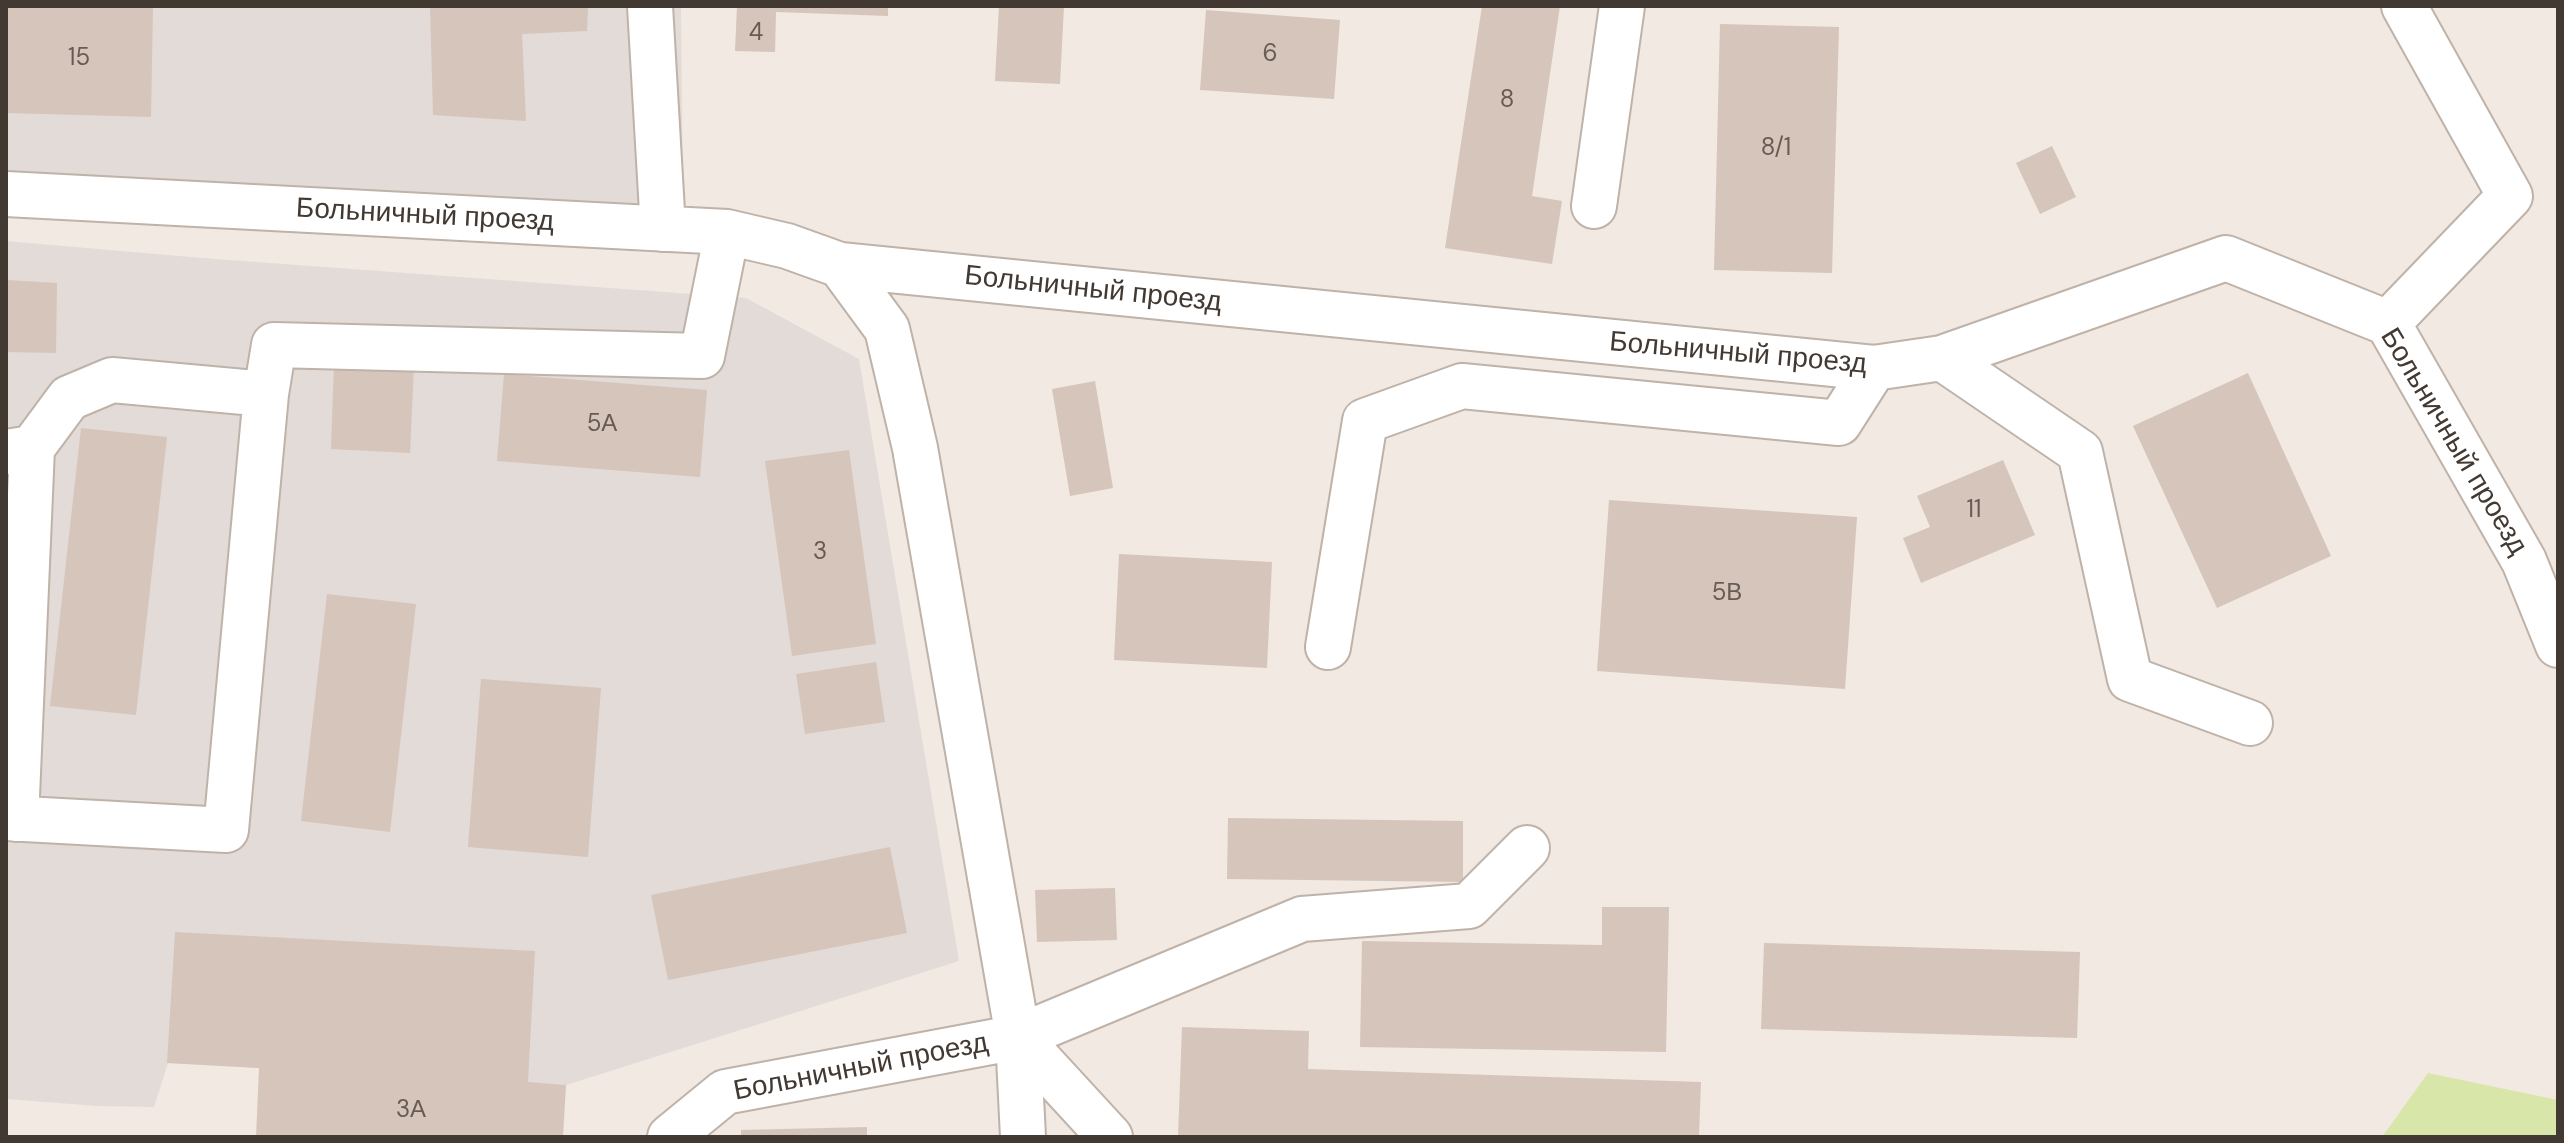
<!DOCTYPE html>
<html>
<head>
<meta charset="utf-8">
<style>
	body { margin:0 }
	#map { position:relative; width:2564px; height:1143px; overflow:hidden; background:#f1e9e2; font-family:"DM Sans",sans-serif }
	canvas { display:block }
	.frame { position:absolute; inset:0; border:8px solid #423933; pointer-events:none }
</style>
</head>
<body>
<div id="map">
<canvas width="2564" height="1143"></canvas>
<div class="frame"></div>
</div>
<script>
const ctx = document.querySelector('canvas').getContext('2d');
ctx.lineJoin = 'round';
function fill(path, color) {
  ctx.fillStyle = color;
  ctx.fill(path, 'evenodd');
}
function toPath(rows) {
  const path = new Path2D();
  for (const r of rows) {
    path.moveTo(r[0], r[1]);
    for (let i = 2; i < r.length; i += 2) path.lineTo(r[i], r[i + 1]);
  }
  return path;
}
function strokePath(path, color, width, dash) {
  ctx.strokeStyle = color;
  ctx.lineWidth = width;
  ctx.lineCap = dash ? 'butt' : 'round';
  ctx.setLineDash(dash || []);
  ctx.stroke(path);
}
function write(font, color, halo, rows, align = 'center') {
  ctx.font = font + ' "DM Sans",sans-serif';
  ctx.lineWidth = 8;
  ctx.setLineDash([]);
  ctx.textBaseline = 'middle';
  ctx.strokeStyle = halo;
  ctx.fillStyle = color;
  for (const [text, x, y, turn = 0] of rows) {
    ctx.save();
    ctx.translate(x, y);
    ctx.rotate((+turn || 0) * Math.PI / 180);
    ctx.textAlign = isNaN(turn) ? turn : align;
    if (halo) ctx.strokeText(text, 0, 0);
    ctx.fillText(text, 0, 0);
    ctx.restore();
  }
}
const industrial = toPath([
	[6,6,681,6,683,214,6,176],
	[6,241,202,258,746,298,859,359,959,961,566,1085,168,1063,154,1107,98,1106,6,1099]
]);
const green = toPath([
	[2428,1073,2558,1100,2558,1137,2382,1137]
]);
const building = toPath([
	[6,6,153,6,151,117,6,113],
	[430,6,588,6,587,31,522,34,526,121,433,115],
	[737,6,888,6,888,16,776,12,775,52,735,51],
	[999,6,1064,6,1060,84,995,81],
	[1482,6,1560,6,1532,196,1562,201,1552,264,1445,248],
	[1206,10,1340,20,1334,99,1200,90],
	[1720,24,1839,27,1832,273,1714,270],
	[2052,146,2076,197,2040,214,2016,163],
	[6,280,57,283,56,353,6,352],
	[334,362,414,365,410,453,331,449],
	[2248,373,2331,556,2217,608,2133,426],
	[504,374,707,390,700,477,497,461],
	[1095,381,1113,488,1070,496,1052,389],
	[81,428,167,437,136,715,50,706],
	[849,450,876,644,792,656,765,461],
	[2003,460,2035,535,1921,583,1903,538,1930,527,1917,496],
	[1609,500,1857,517,1845,689,1597,671],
	[1119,554,1272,562,1267,668,1114,660],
	[327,594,416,604,390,832,301,821],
	[876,662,885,722,805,734,796,674],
	[481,679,601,688,588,857,468,847],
	[1228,818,1463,821,1463,882,1227,879],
	[890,847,907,933,668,980,651,895],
	[1115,888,1117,940,1037,942,1035,890],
	[1602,907,1669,907,1666,1052,1360,1047,1362,941,1602,945],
	[175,932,535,951,528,1082,566,1085,563,1137,256,1137,259,1068,167,1063],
	[1764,943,2080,952,2077,1038,1761,1029],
	[1182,1027,1309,1031,1308,1069,1701,1082,1699,1137,1178,1137],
	[867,1127,867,1137,741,1137,741,1130]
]);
const minor = toPath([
	[650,6,663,229],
	[6,194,727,232,787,246,840,265,1874,368,1942,358,2226,258,2388,323,2524,561,2558,645],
	[1594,206,1622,6],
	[840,265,887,329,915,448,1018,1037,1023,1137],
	[2388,323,2510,196,2404,6],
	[1942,358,2080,452,2130,679,2250,723],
	[6,452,32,448,69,398,112,380,266,394],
	[1328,647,1365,421,1462,386,1839,423,1874,368],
	[6,818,226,830,266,394,274,345,702,356,727,232],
	[16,819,32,448],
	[1018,1037,1110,1137],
	[670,1137,725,1092,1018,1037,1302,919,1469,906,1527,848]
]);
const numberNames = [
	["4",756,34],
	["6",1270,55],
	["15",79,59],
	["8",1507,101],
	["8/1",1776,149],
	["5А",602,425],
	["11",1974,511],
	["3",820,553],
	["5В",1727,594],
	["3А",411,1111]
];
const streetNames = [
	["Больничный проезд",425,216,3],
	["Больничный проезд",1093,290,6],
	["Больничный проезд",1738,354,5],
	["Больничный проезд",2453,442,59],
	["Больничный проезд",861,1068,-11]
];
fill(industrial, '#e3dbd7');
fill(green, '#d8e6aa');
fill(building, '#d6c5bb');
strokePath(minor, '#bfb2a8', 48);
strokePath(minor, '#fff', 44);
write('24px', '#675c55', null, numberNames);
write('28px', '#423933', '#fff', streetNames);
</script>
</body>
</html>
